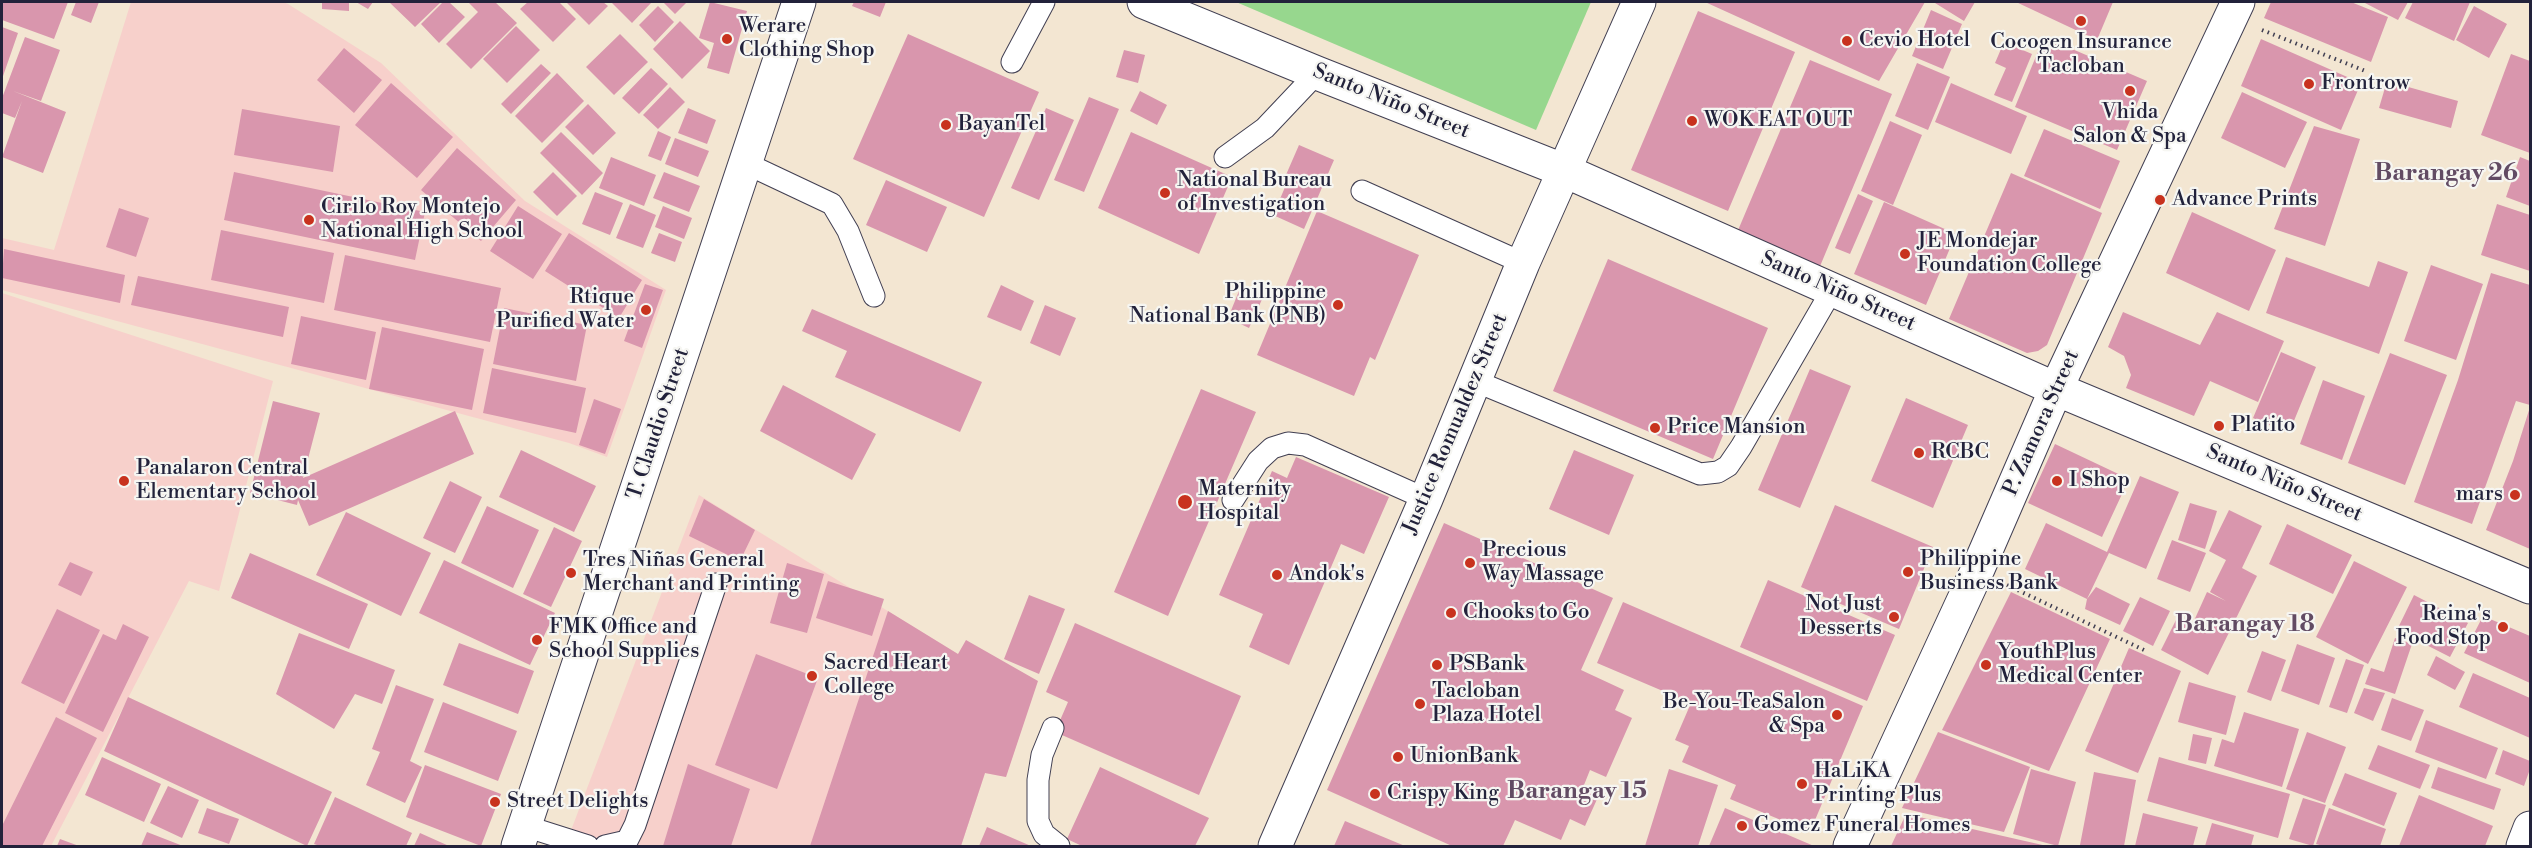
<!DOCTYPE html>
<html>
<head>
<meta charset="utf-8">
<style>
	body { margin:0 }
	#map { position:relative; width:2532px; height:848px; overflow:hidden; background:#f3e6d2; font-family:"Libre Bodoni",serif }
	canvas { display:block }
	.frame { position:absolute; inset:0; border:3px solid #22223b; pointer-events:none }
</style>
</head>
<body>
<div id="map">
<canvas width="2532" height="848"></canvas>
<div class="frame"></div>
</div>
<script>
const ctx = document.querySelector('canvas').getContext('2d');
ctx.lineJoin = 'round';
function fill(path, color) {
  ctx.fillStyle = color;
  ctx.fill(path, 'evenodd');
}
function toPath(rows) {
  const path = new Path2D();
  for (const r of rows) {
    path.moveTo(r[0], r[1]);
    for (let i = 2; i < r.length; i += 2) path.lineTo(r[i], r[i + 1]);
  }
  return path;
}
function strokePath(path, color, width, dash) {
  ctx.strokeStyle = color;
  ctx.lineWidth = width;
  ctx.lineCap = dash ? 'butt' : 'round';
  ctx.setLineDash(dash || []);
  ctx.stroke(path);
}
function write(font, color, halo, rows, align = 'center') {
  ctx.font = font + ' "Libre Bodoni",serif';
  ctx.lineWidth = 4.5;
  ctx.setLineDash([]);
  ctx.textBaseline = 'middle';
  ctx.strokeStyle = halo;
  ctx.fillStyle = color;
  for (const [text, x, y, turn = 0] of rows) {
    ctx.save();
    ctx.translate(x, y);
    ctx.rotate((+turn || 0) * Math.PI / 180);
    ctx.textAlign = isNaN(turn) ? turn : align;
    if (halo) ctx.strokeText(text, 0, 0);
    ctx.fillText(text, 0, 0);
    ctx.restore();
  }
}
const built = toPath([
	[131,2,283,2,288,4,381,63,525,201,666,290,607,457,569,443,2,290,2,238,54,250],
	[2,293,273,381,219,591,189,581,51,846,2,846],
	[699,495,1031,699,1006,777,985,773,961,846,565,846]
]);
const green = toPath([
	[1236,2,1591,2,1536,130]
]);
const building = toPath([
	[2,2,68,2,54,39,2,20],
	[76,2,99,2,91,23,71,15],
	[322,2,349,2,349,11,322,9],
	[356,2,373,2,368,9],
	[389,2,441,2,415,27],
	[443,2,449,2,465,17,439,43,421,24],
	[471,2,495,2,517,23,471,69,446,44,478,12,469,3],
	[528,2,559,2,576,19,553,42,520,9],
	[566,2,603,2,608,6,589,25],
	[611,2,650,2,651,3,632,23],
	[663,2,687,2,675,14],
	[710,2,747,11,729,74,707,68,714,43,699,38],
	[854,2,886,2,880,17,852,6],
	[1705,2,1925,2,1879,81],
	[1936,2,1975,2,1964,21,1935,3],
	[2016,2,2113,2,2097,40],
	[2271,2,2351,2,2388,17,2371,62,2264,18],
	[2363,2,2408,2,2398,20],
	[2413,2,2470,2,2454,41,2405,18],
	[658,6,674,22,655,42,639,25],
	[2474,6,2507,24,2489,58,2456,40],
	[1931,10,1962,24,1943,69,1912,56],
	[1698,11,1795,52,1728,211,1631,170],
	[680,21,710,51,682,79,653,49],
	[516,26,540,50,507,83,483,59],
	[2,27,18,33,2,79],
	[620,34,648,62,614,95,586,67],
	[908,34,1039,92,984,217,853,159],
	[25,37,60,50,41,101,13,91,66,112,43,173,2,157,22,101,15,118,2,113,2,98],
	[2044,37,2147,81,2117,150,2015,107],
	[2261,39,2361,83,2341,130,2241,86],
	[2004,42,2032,54,2012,102,1994,95,2006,68,1995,63],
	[344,48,382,80,354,113,317,80],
	[1124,50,1145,55,1138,83,1116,77],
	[2511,54,2530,61,2530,153,2481,135],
	[1810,60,1892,94,1818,271,1736,235],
	[1917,63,1950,77,1928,130,1895,116],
	[541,64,551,73,511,114,501,104],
	[651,68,668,84,639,114,622,98],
	[557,73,584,101,542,143,515,116],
	[2387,81,2458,101,2451,128,2379,108],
	[391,83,453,137,417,178,355,125],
	[1951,83,2027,116,2011,154,1935,122],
	[670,87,685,102,658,129,643,115],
	[1140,91,1167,105,1157,125,1130,111],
	[2242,92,2307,122,2285,168,2221,138],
	[1089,97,1119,109,1084,192,1054,180],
	[588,104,616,133,593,155,565,127],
	[688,108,716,120,707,144,678,133],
	[1046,108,1074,120,1039,200,1011,188],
	[242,109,340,126,333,172,234,155],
	[1890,121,1922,135,1893,205,1861,191],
	[2314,126,2360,139,2325,246,2274,229],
	[2044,129,2120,161,2100,209,2024,176],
	[658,131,671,137,661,161,648,156],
	[561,132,603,173,582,195,540,153],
	[1131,132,1232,177,1199,254,1098,208],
	[675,138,709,151,698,177,665,164],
	[1299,145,1334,160,1304,229,1273,215,1286,185,1282,184],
	[457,148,516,200,481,241,421,190],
	[611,157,656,175,644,206,599,188],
	[2520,157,2530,161,2530,206,2506,197],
	[234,172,425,212,415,260,224,220],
	[553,172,577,196,557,216,533,192],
	[664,172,700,186,689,212,653,198],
	[2011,173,2102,213,2047,345,2038,351,2027,353,1949,319],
	[886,180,947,207,927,252,866,225],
	[595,192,623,203,610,235,582,224],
	[1858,194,1873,201,1850,254,1835,248],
	[1884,202,1956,234,1926,305,1854,274],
	[630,204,656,215,643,248,616,238],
	[2497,204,2530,215,2530,271,2481,255],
	[518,206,562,234,533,279,490,251],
	[663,206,692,218,684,239,655,227],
	[119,208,149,218,136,257,106,247],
	[1317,211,1419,255,1375,360,1370,357,1354,396,1257,355],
	[2192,212,2276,250,2249,311,2166,273],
	[221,230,334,253,324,303,211,280],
	[569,233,642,280,619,318,545,271],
	[659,233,682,242,675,262,651,253],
	[4,249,125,275,120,303,2,278],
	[345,255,501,288,490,342,334,310],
	[2286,257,2369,287,2378,261,2408,272,2379,354,2266,313],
	[1608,259,1768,328,1713,459,1553,391],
	[2431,265,2483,284,2456,360,2404,341],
	[2491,273,2530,285,2530,405,2516,401,2472,524,2414,502,2458,380],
	[138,276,289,307,283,337,131,305],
	[645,284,663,290,642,348,624,341],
	[1001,285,1034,301,1021,331,987,317],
	[1241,286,1264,295,1249,328,1228,318],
	[1045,305,1076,318,1060,356,1030,343],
	[504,308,587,325,576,381,493,364],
	[812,309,982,382,960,432,835,377,847,351,802,331],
	[2123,312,2200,345,2217,312,2284,341,2258,402,2210,381,2194,416,2126,388,2131,375,2124,356,2108,347],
	[301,316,376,332,366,380,291,364],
	[382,327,484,349,472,410,369,389],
	[2281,352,2316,367,2289,433,2253,418],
	[2390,353,2447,375,2405,485,2348,463],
	[492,368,586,388,576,433,483,413],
	[1810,369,1851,386,1800,508,1758,490],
	[2323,380,2365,396,2342,460,2300,444],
	[783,385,876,434,852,480,760,431],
	[1201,389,1256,412,1168,616,1114,592],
	[1906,398,1968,425,1933,508,1871,481],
	[594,399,621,409,605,454,579,445],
	[273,401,320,413,303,478,455,411,474,454,309,526,298,500,297,505,250,493],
	[2530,407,2530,549,2486,530,2513,461],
	[2055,444,2129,479,2102,537,2028,503],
	[521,450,596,486,574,532,499,497],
	[1574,450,1634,475,1609,535,1549,509],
	[1296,457,1389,497,1364,554,1341,544,1289,665,1249,647,1263,614,1219,595,1272,471,1287,478],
	[2140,476,2179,492,2146,569,2109,553,2087,599,2025,569,2046,523,2107,552],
	[450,481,482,497,455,553,423,538],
	[704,499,755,530,740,561,689,536],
	[2190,503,2217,511,2205,549,2178,540],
	[1835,505,1933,547,1899,629,1801,587],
	[487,506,539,530,513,588,461,563],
	[2229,510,2262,526,2242,568,2257,576,2208,675,2161,650,2178,616,2193,623,2207,592,2226,601,2210,592,2226,560,2209,551],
	[346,512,431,553,401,616,316,575],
	[1444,523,1613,598,1581,670,1624,690,1615,710,1632,718,1606,777,1590,770,1582,790,1598,797,1585,826,1570,819,1561,840,1515,820,1503,846,1452,846,1327,790],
	[2287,524,2352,555,2333,594,2269,564],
	[554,527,582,541,551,607,523,594],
	[2172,540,2206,553,2190,592,2157,579],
	[250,553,368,604,349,649,231,598],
	[444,560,555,613,530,665,419,613],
	[2354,561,2407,587,2368,664,2316,637],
	[70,562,93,572,81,596,58,585],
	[787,563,824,574,807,633,770,623],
	[1768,580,1895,635,1867,701,1740,647],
	[828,581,884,599,872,636,816,618],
	[2096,587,2130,604,2120,625,2085,609,2087,599],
	[2011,592,2110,639,2049,771,1942,730],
	[1029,595,1065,609,1039,674,1004,659],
	[2414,595,2468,623,2450,657,2397,630],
	[2140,597,2170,611,2153,646,2123,631],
	[1623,602,1863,706,1810,832,1730,799,1736,785,1682,762,1689,746,1675,740,1691,703,1597,663],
	[57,609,100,630,64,704,21,683],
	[888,611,958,654,966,640,1038,681,1006,777,985,773,961,846,810,846],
	[2483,616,2530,636,2530,683,2464,653],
	[1075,623,1241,696,1199,795,1055,732,1068,702,1046,692],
	[123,624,149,637,103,732,65,713,103,634,116,640],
	[299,633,395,670,382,704,355,694,334,729,276,694],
	[2395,638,2412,644,2395,694,2365,684,2371,668,2384,672],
	[459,643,534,671,518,714,443,685],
	[2297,644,2335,658,2319,705,2281,691],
	[2129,648,2181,671,2138,773,2085,751],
	[2262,651,2286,660,2271,701,2247,692],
	[756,654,818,678,777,789,715,765],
	[2436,656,2465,672,2455,690,2427,675],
	[2346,659,2364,665,2347,713,2329,707],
	[2473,673,2530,698,2530,738,2459,707],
	[2189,682,2236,696,2226,735,2178,722],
	[396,685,434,699,410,761,422,767,405,803,366,785,380,752,372,749],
	[2364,688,2385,693,2373,721,2354,713],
	[128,697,332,792,307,846,104,751],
	[2392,698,2424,710,2411,741,2381,730],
	[443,702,517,731,498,781,424,752],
	[2244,712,2299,729,2282,787,2214,766,2222,739,2234,743],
	[56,717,97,738,42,846,2,846,2,826],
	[2426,720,2498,748,2486,779,2415,752],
	[1938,732,2030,767,2004,832,1902,808],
	[2307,732,2346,747,2325,803,2286,789],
	[2193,734,2212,738,2206,764,2188,760],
	[2378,745,2430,765,2420,789,2368,769],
	[2503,750,2530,761,2530,769,2524,786,2495,774],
	[102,757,161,784,144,822,85,795],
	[2159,757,2290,794,2278,838,2147,801],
	[688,764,750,789,731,846,663,846],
	[425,765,501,794,481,846,406,817],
	[1100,767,1209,818,1195,846,1082,846,1067,839],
	[2438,767,2501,789,2494,810,2431,788],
	[1669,769,1718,785,1698,846,1645,846],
	[2031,769,2076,782,2058,846,2013,834],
	[2094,772,2136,780,2124,846,2080,845],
	[2345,773,2397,793,2384,826,2332,805],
	[168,786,199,800,182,838,150,823],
	[2419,795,2493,826,2485,846,2399,846],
	[335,797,412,833,406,846,320,846,314,844],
	[2303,798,2326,805,2313,846,2289,839],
	[207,808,239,819,229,844,198,833],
	[1725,808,1814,846,1709,846],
	[2329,808,2386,829,2380,846,2323,846,2316,844],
	[2143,813,2198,827,2193,846,2135,846],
	[1906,814,2047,846,1891,846],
	[1345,821,1405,846,1334,846],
	[2212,823,2254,835,2251,846,2205,846],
	[987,827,1031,846,979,846],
	[147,832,183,846,141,846],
	[420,833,449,846,414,846],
	[60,839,79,846,57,846]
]);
const path = toPath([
	[2262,30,2368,72],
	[2007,585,2144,650]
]);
const lane = toPath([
	[1012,62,1044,2],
	[1225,157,1265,128,1317,73],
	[745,163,832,204,848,231,874,296],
	[1362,191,1523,263],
	[1475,381,1700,474,1718,472,1728,466,1741,447,1832,290],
	[1233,500,1258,461,1272,448,1288,443,1305,445,1426,499],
	[1053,728,1042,755,1038,780,1038,821,1044,834,1059,846],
	[525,826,588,846],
	[605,846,627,841,635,825,716,584]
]);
const street = toPath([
	[1144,2,1317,73,1565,171,2056,389,2530,587],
	[518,846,799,2],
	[1850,846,1977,571,2056,389,2238,2],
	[2523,846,2530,828]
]);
const secondary = toPath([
	[1275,846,1426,499,1523,263,1639,2]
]);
const markers = [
	[2081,21,6,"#c8321e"],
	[727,39,6,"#c8321e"],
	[1847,41,6,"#c8321e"],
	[2309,84,6,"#c8321e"],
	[2130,91,6,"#c8321e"],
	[1692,121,6,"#c8321e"],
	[946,125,6,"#c8321e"],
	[1165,193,6,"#c8321e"],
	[2160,200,6,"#c8321e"],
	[309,220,6,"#c8321e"],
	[1905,254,6,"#c8321e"],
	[1338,305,6,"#c8321e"],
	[646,310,6,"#c8321e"],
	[2219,426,6,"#c8321e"],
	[1655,428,6,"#c8321e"],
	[1919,453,6,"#c8321e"],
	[124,481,6,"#c8321e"],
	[2057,481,6,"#c8321e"],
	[2515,495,6,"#c8321e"],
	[1185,502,8,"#c8321e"],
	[1470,563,6,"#c8321e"],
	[1908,572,6,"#c8321e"],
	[571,573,6,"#c8321e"],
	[1277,575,6,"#c8321e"],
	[1451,613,6,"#c8321e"],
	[1894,617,6,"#c8321e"],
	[2503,627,6,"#c8321e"],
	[537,640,6,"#c8321e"],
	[1437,665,6,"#c8321e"],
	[1986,665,6,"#c8321e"],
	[812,676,6,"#c8321e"],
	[1420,704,6,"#c8321e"],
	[1837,715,6,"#c8321e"],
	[1398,757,6,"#c8321e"],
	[1802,784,6,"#c8321e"],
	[1375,794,6,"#c8321e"],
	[495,802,6,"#c8321e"],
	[1742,826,6,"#c8321e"]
];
const poiNames = [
	["Werare",739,27],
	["Clothing Shop",739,51],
	["Cevio Hotel",1859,41],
	["Cocogen Insurance",2081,43,"center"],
	["Tacloban",2081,67,"center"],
	["Frontrow",2321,84],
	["Vhida",2130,113,"center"],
	["Salon & Spa",2130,137,"center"],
	["WOK EAT OUT",1704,121],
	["BayanTel",958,125],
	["National Bureau",1177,181],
	["of Investigation",1177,205],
	["Advance Prints",2172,200],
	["Cirilo Roy Montejo",321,208],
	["National High School",321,232],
	["JE Mondejar",1917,242],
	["Foundation College",1917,266],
	["Philippine",1326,293,"right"],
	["National Bank (PNB)",1326,317,"right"],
	["Rtique",634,298,"right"],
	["Purified Water",634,322,"right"],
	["Platito",2231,426],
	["Price Mansion",1667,428],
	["RCBC",1931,453],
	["Panalaron Central",136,469],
	["Elementary School",136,493],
	["I Shop",2069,481],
	["Maternity",1198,490],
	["Hospital",1198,514],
	["mars",2503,495,"right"],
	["Precious",1482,551],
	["Way Massage",1482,575],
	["Philippine",1920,560],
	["Business Bank",1920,584],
	["Tres Niñas General",583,561],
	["Merchant and Printing",583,585],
	["Andok's",1289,575],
	["Not Just",1882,605,"right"],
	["Desserts",1882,629,"right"],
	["Chooks to Go",1463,613],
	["Reina's",2491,615,"right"],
	["Food Stop",2491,639,"right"],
	["FMK Office and",549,628],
	["School Supplies",549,652],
	["YouthPlus",1998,653],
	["Medical Center",1998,677],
	["Sacred Heart",824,664],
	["College",824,688],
	["PSBank",1449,665],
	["Tacloban",1432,692],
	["Plaza Hotel",1432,716],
	["Be-You-TeaSalon",1825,703,"right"],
	["& Spa",1825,727,"right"],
	["UnionBank",1410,757],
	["HaLiKA",1814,772],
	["Printing Plus",1814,796],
	["Crispy King",1387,794],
	["Street Delights",507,802],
	["Gomez Funeral Homes",1754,826]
];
const streetNames = [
	["Santo Niño Street",1391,102,22],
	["Santo Niño Street",1838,292,24],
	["P. Zamora Street",2042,423,-66],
	["T. Claudio Street",659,424,-72],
	["Justice Romualdez Street",1456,424,-67],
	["Santo Niño Street",2284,484,23]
];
const quarterNames = [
	["Barangay 26",2446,174],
	["Barangay 18",2245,625],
	["Barangay 15",1577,792]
];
fill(built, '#f7d0cb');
fill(green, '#97d78e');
fill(building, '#d996ad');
strokePath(lane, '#413f52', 23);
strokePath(street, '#413f52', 35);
strokePath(secondary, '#413f52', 35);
strokePath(path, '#413f52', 4, [1.5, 4.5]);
strokePath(lane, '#fff', 21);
strokePath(street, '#fff', 33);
strokePath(secondary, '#fff', 33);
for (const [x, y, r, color] of markers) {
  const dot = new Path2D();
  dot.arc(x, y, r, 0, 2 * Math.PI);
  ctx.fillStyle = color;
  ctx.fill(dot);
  strokePath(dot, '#f6f6f2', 2);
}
write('21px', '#22223b', '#f6f6f2', poiNames, 'left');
write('21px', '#22223b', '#f6f6f2', streetNames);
write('bold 24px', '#624b63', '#f6f6f2', quarterNames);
</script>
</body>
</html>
